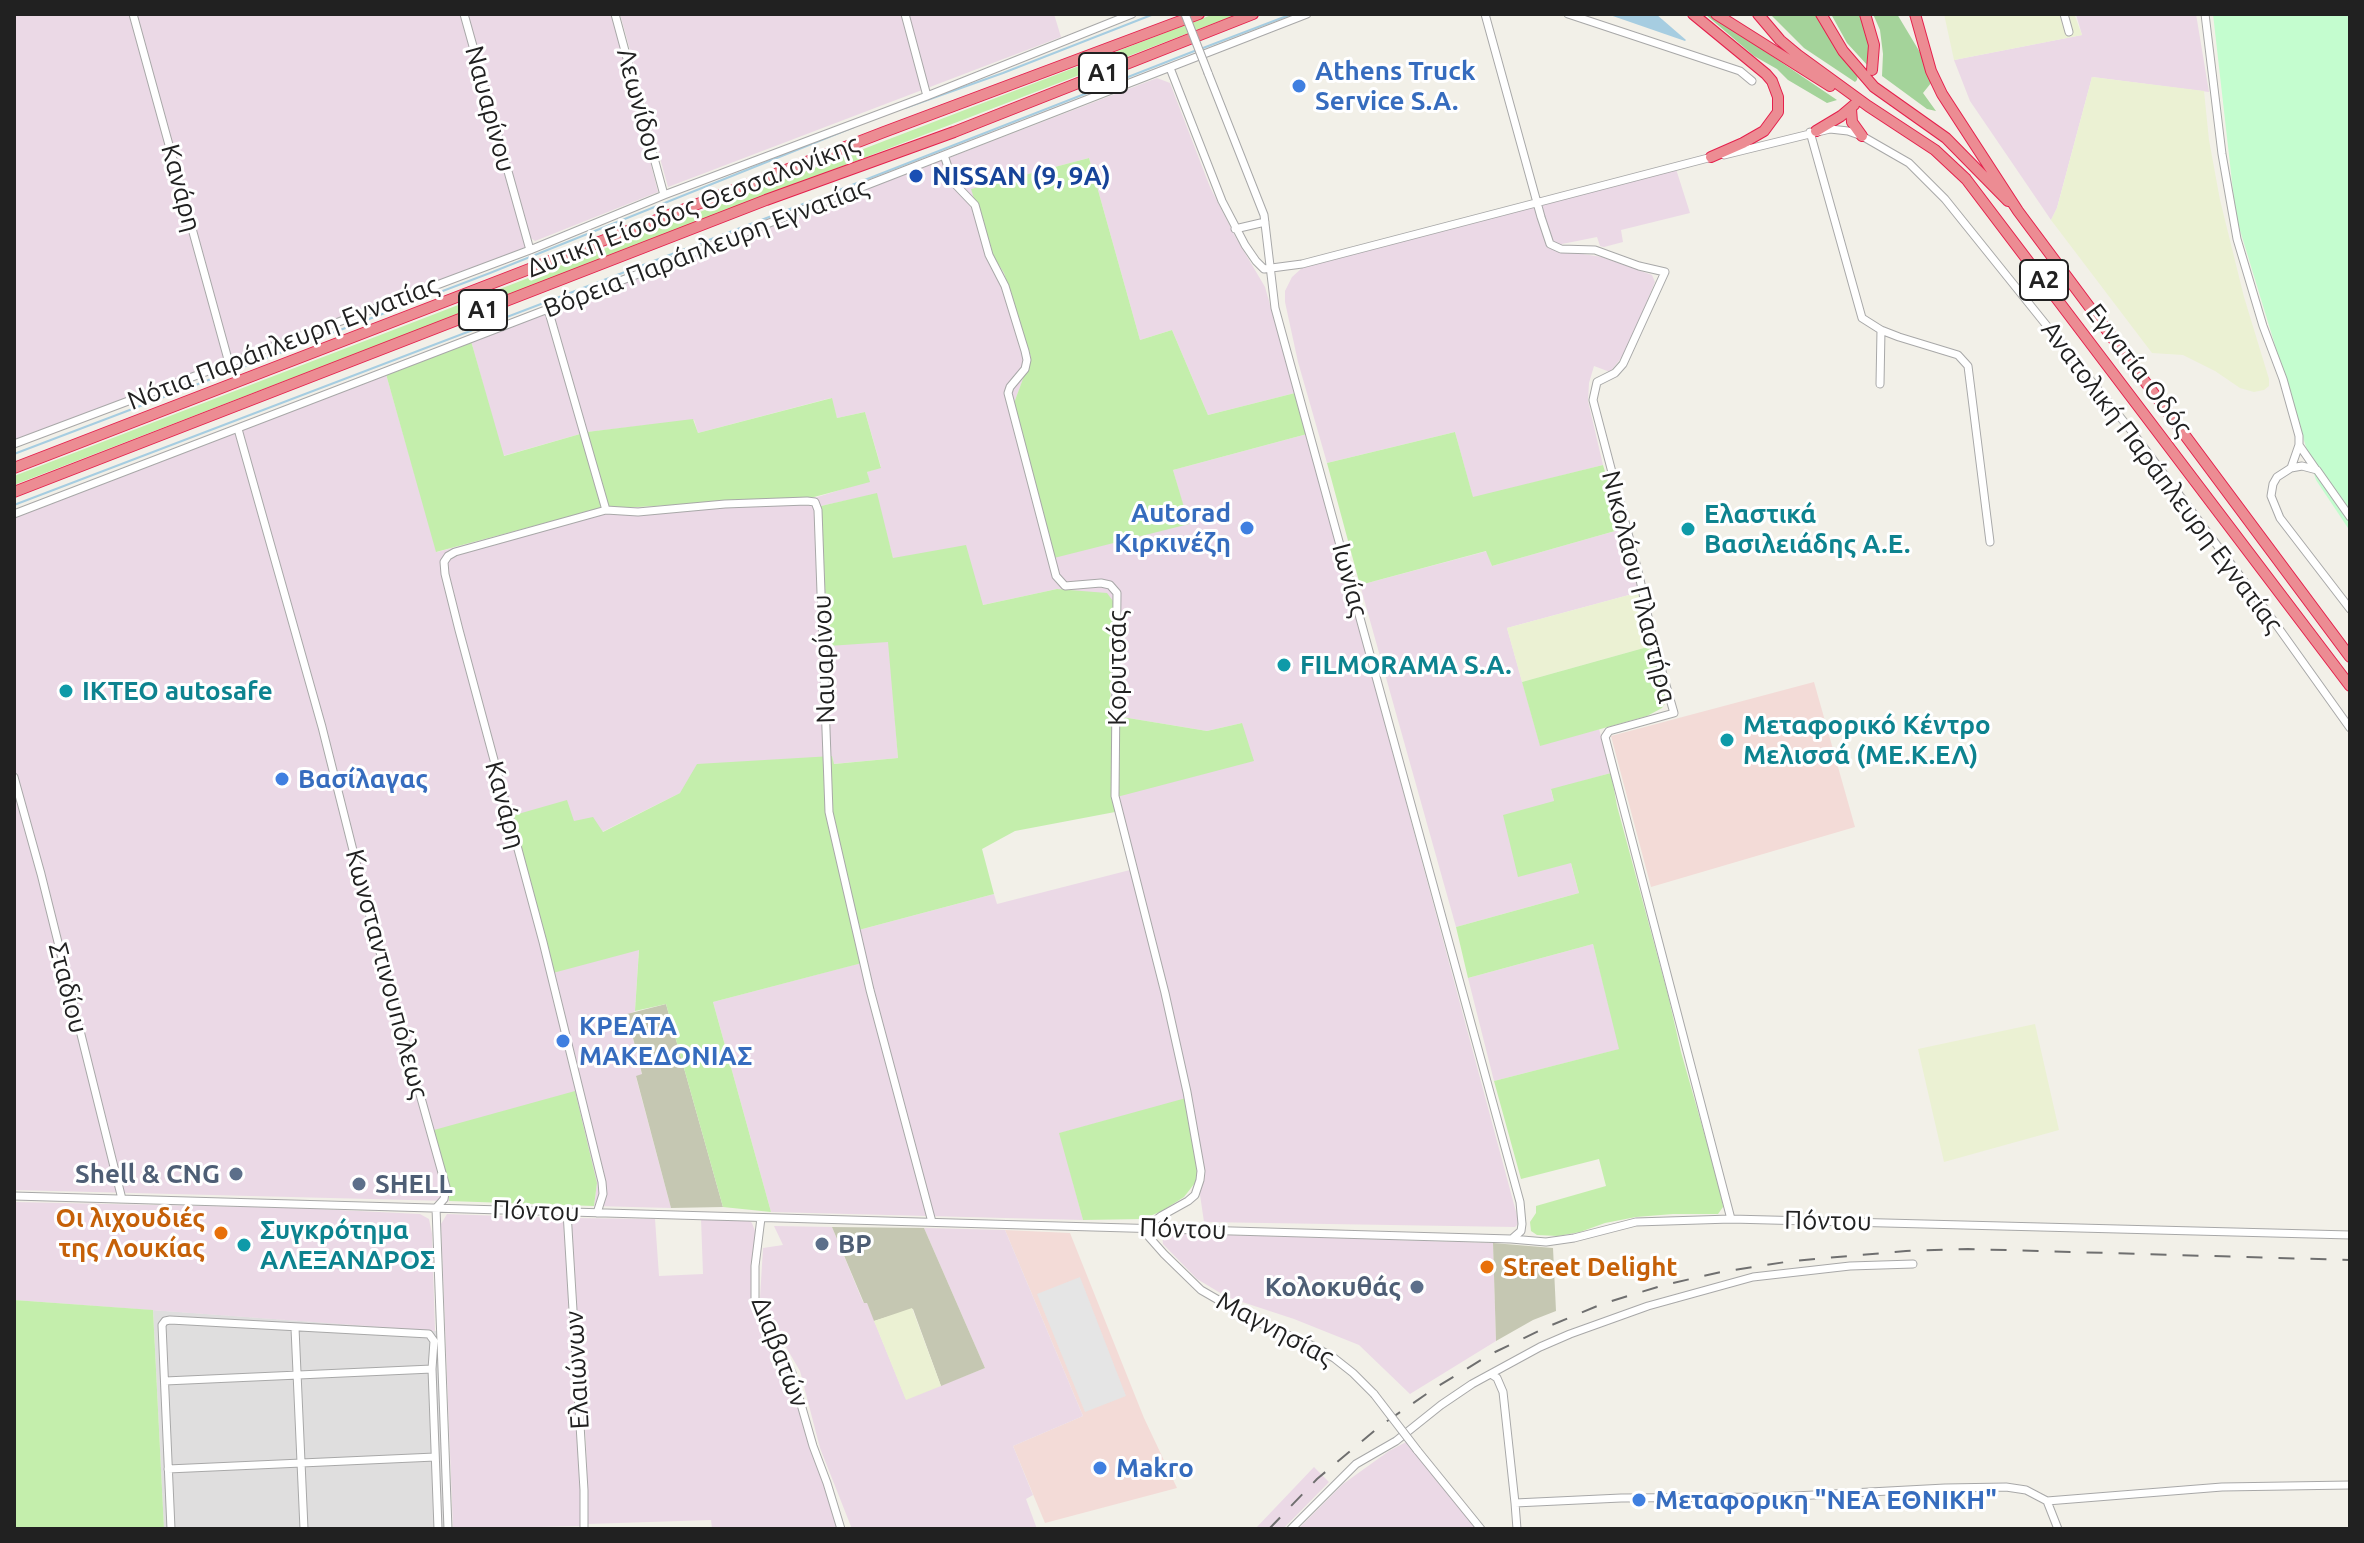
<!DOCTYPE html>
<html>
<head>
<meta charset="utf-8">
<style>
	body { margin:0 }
	#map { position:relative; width:2364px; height:1543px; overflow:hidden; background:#f2f0e8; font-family:Ubuntu,sans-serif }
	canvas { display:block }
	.frame { position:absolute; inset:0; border:16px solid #212121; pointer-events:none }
</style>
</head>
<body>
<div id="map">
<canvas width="2364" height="1543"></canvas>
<div class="frame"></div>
</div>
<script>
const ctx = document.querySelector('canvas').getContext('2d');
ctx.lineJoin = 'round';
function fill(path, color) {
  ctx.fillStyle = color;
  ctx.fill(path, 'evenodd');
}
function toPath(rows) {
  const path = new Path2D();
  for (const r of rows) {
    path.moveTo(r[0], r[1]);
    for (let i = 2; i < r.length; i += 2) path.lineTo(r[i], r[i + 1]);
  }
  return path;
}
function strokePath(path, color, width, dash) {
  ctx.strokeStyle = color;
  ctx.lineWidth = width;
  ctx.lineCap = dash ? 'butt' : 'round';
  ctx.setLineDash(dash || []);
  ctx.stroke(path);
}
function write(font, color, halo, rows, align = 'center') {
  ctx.font = font + ' Ubuntu,sans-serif';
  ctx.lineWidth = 6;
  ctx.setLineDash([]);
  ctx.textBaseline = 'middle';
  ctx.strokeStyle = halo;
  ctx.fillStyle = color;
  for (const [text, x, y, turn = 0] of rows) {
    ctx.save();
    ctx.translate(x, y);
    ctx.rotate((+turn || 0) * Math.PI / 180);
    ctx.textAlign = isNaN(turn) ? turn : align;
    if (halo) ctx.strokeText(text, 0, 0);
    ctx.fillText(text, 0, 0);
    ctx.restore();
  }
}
const residential = toPath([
	[153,1310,437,1331,444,1529,164,1529]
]);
const commercial = toPath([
	[1814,682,1855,827,1651,887,1611,736],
	[1005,1230,1070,1233,1144,1418,1177,1488,1045,1523,1013,1446,1083,1416]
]);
const industrial = toPath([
	[14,14,465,14,530,250,14,444],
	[468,14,612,14,658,192,535,241,528,236],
	[620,14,1054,14,1061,37,668,187],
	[2076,14,2196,14,2209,92,2092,77,2057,208,2051,220,1970,101,1954,60,2082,35],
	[1157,78,1170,83,1210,187,1235,236,1265,287,1295,393,1208,415,1172,330,1140,340,1089,158,972,189,991,253,1004,273,1031,358,1014,403,1188,524,1173,470,1307,434,1519,1223,1515,1227,1204,1222,1186,1099,1060,1133,1083,1220,771,1212,713,1002,861,963,855,931,994,894,997,904,1130,870,1112,798,1242,723,1207,731,1110,715,1113,601,1057,589,983,605,893,558,876,494,821,506,828,645,889,641,898,758,833,764,832,756,680,793,602,832,574,822,511,817,639,949,635,1011,627,1015,642,1075,636,1077,671,1208,594,1206,597,1183,434,1130,449,1184,449,1201,14,1190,14,517,386,374,437,552,589,511,620,508,814,498,869,481,867,472,881,467,865,412,837,418,831,398,698,433,694,420,587,432,503,456,471,341],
	[1676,169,1690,213,1621,230,1623,242,1604,247,1600,246,1597,237,1562,244,1563,251,1602,257,1652,275,1655,282,1626,352,1610,372,1594,366,1589,383,1588,401,1603,465,1473,498,1455,432,1327,463,1298,362,1285,302,1285,291,1292,277,1302,268],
	[1622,529,1640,592,1507,628,1540,745,1599,729,1611,773,1551,790,1579,893,1456,927,1360,585,1487,551,1492,566],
	[1593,944,1620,1049,1494,1081,1468,978],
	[14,1202,297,1208,420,1214,429,1219,432,1234,435,1331,14,1300],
	[447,1214,559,1218,566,1223,580,1445,581,1526,453,1529,441,1224],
	[571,1218,655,1219,659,1276,703,1274,701,1219,749,1220,752,1223,755,1231,753,1302,785,1362,839,1529,712,1529,711,1520,588,1524,586,1444],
	[774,1226,832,1227,863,1302,867,1303,906,1399,985,1368,924,1228,1005,1230,1083,1416,1013,1446,1033,1495,1026,1499,1037,1529,852,1529,820,1448,800,1371,762,1306,760,1298,763,1248,783,1245],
	[1162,1233,1493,1243,1496,1341,1410,1394,1359,1345,1294,1319,1227,1297,1197,1279,1163,1244],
	[1406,1442,1477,1529,1298,1529,1343,1484,1389,1451],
	[1314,1467,1329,1482,1283,1529,1255,1529]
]);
const construction = toPath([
	[666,1004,723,1207,671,1208,636,1076,642,1074,627,1014],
	[832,1227,924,1228,985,1368,941,1386,913,1309,874,1321,867,1303,864,1303],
	[1493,1243,1553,1248,1556,1311,1533,1320,1496,1341]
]);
const farmland = toPath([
	[1944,14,2074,14,2082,35,1954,60],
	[2092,77,2204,91,2209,140,2220,200,2244,297,2269,379,2269,386,2264,390,2254,392,2240,388,2215,371,2183,355,2152,353,2051,220,2057,208],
	[1640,592,1644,623,1651,646,1522,682,1507,628],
	[2035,1024,2059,1130,1944,1162,1918,1049],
	[912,1308,941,1386,906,1400,874,1321]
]);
const grass = toPath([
	[1214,14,1238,14,14,485,14,476],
	[1089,158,1140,340,1172,330,1208,415,1295,393,1307,434,1173,470,1189,524,1054,558,1014,403,1031,357,1004,273,991,253,971,189],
	[471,341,504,456,587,432,693,419,698,433,832,398,837,418,865,412,881,468,867,472,870,482,814,497,620,508,590,511,436,552,386,374],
	[1455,432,1473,497,1603,465,1622,529,1492,566,1486,551,1360,585,1327,463],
	[877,493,893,558,966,545,983,605,1057,589,1107,593,1113,601,1110,715,1207,731,1242,723,1254,761,1113,798,1115,812,1015,831,982,849,994,894,855,931,862,963,713,1002,771,1212,723,1207,666,1004,635,1011,639,950,553,973,511,816,567,800,574,821,593,817,603,832,680,793,697,764,832,756,834,764,898,758,888,642,828,646,821,506],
	[1651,646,1666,702,1662,708,1647,716,1540,746,1522,682],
	[1611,773,1617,806,1668,995,1681,1052,1722,1196,1723,1207,1718,1214,1673,1214,1636,1217,1605,1223,1580,1232,1558,1236,1537,1235,1531,1231,1530,1222,1536,1213,1536,1206,1606,1186,1599,1159,1521,1179,1494,1081,1619,1049,1593,944,1468,978,1456,927,1579,893,1571,863,1518,877,1503,815,1554,801,1551,789],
	[575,1091,597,1183,594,1206,449,1201,449,1184,434,1130],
	[1186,1098,1198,1179,1184,1197,1162,1211,1143,1219,1083,1220,1059,1133],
	[14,1300,153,1310,164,1529,14,1529]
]);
const forest = toPath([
	[1705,14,1710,14,1837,100,1827,103,1788,80,1777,69,1754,56],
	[1770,14,1817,14,1858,74,1857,80,1855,82,1804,48],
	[1831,14,1863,14,1870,44,1868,66,1847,43],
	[1873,14,1897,14,1921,54,1931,83,1923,93,1936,111,1927,109,1882,76,1883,54,1880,30]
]);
const park = toPath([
	[2213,14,2350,14,2350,531,2316,480,2236,217]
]);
const parking = toPath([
	[1080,1277,1126,1396,1085,1412,1037,1294]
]);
const water = toPath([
	[1607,14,1656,14,1686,40,1685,41]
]);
const stream = toPath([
	[1203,48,1292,14],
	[905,108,1003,73,1154,14],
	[14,454,490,273,854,127],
	[14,505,811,201,1197,50]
]);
const minor = toPath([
	[133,14,229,363],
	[464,14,530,250],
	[615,14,664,195],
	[905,14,927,96],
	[1485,14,1541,217,1550,244,1561,249,1595,250,1639,266,1665,272,1623,364,1615,373,1597,382,1593,400,1639,575,1653,640,1674,713,1609,731,1605,737,1731,1219],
	[1568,14,1740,71,1752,81],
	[2064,14,2069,32],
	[2205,14,2222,154,2237,239,2263,326,2283,379,2299,436,2299,445,2291,468],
	[1170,68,1222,201,1245,245,1256,261,1264,269,1302,264,1712,157],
	[1208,73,1264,215,1275,308,1520,1202,1522,1224,1521,1231,1513,1238],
	[1810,132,1862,318,1881,330,1899,337,1958,355,1968,366,1990,542],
	[944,155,953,182,975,205,989,255,1005,286,1025,351,1027,360,1025,369,1010,387,1008,393,1056,576,1065,586,1101,583,1110,585,1117,593,1115,796,1165,993,1187,1092,1201,1171,1200,1180,1195,1195,1188,1201,1161,1216,1145,1228,1149,1237,1164,1254,1201,1290,1253,1320,1313,1346,1334,1358,1353,1373,1374,1394],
	[1724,155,1830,129,1848,131,1862,136,1909,163,1945,199,2133,433,2270,616,2350,728],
	[1235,229,1265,222],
	[548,309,606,510],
	[1880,384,1881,330],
	[238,429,322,727,366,902,446,1187,444,1199,436,1208,448,1529],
	[14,444,530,250,664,195,927,96,1132,14],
	[2299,445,2315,468],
	[14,514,548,309,1307,14],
	[2350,517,2317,470,2302,466,2291,468,2277,477,2273,484,2271,496,2280,518,2350,609],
	[14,777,41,874,122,1199],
	[14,1196,1511,1239,1546,1242,1574,1238,1636,1222,1731,1219,2350,1235],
	[567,1212,584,1490,584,1529],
	[597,1213,603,1194,602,1182,543,942,459,630,445,574,444,562,448,556,455,552,606,510,638,512,725,504,807,501,815,502,818,510,829,812,870,990,932,1222],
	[761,1218,755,1266,755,1303,759,1314,792,1373,813,1446,827,1483,841,1529],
	[295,1328,304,1529],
	[1491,1374,1497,1378,1503,1392,1515,1503],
	[165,1381,432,1369],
	[1417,1450,1481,1529],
	[168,1469,435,1457],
	[2047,1501,2222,1487,2350,1485],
	[171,1529,162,1325,165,1321,170,1320,429,1334,434,1341,432,1369,438,1529],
	[1291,1529,1356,1464,1396,1441,1441,1405,1472,1384,1540,1347,1570,1334,1648,1306,1753,1277,1850,1266,1913,1264],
	[1517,1529,1515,1503,1621,1498,1776,1497,1945,1488,2006,1487,2026,1490,2047,1501,2058,1529]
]);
const highway = toPath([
	[1693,14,1766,74,1772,81,1778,97,1778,112,1764,131,1743,143,1711,157],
	[1716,14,1830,86],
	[1758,14,1780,40,1798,55,1868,106,1935,150,1966,179,2350,686],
	[1821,14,1843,51,1874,87,1946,138,2008,201],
	[1865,14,1874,45,1872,70],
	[1915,14,1931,71,1942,94,2018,211,2350,657],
	[1851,109,1852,122,1862,136],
	[1816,131,1841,116,1854,105],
	[14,468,884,132,1199,14],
	[14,492,766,200,954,132,1253,14]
]);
const rail = toPath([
	[1269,1529,1317,1479,1380,1426,1435,1388,1491,1354,1547,1327,1602,1304,1664,1285,1721,1272,1792,1261,1906,1251,1968,1249,2350,1260]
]);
const minorBridge = toPath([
	[1185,14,1208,73],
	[1374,1394,1417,1450]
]);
const markers = [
	[1299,86,8,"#3f7fe0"],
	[916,176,8,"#1a4fb4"],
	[1247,528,8,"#3f7fe0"],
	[1688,529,8,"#0f9aa8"],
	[1284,665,8,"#0f9aa8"],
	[66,691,8,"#0f9aa8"],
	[1727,740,8,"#0f9aa8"],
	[282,779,8,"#3f7fe0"],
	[563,1041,8,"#3f7fe0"],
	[236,1174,8,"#5c6f8a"],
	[359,1184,8,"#5c6f8a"],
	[221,1233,8,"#e8710a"],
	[822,1244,8,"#5c6f8a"],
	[244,1245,8,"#0f9aa8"],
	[1487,1267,8,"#e8710a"],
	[1417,1287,8,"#5c6f8a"],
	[1100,1468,8,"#3f7fe0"],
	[1639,1500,8,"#3f7fe0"]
];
const shields = [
	[1103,73,48],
	[2044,280,48],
	[483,310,48]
];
const shieldNames = [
	["Α1",1103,73],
	["Α2",2044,280],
	["Α1",483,310]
];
const shopNames = [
	["Athens Truck",1315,71],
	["Service S.A.",1315,101],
	["Autorad",1231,513,"right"],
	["Κιρκινέζη",1231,543,"right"],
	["Βασίλαγας",298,779],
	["ΚΡΕΑΤΑ",579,1026],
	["ΜΑΚΕΔΟΝΙΑΣ",579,1056],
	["Makro",1116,1468],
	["Μεταφορικη \"ΝΕΑ ΕΘΝΙΚΗ\"",1655,1500]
];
const streetNames = [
	["Λεωνίδου",640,105,75],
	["Ναυαρίνου",490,109,75],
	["Κανάρη",181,188,75],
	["Δυτική Είσοδος Θεσσαλονίκης",693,206,-21],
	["Βόρεια Παράπλευρη Εγνατίας",706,248,-21],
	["Νότια Παράπλευρη Εγνατίας",283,343,-21],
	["Εγνατία Οδός",2139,370,53],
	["Ανατολική Παράπλευρη Εγνατίας",2162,477,53],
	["Ιωνίας",1350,580,75],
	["Νικολάου Πλαστήρα",1639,587,76],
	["Ναυαρίνου",824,659,-92],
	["Κορυτσάς",1117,668,-90],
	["Κανάρη",505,805,75],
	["Κωνσταντινουπόλεως",387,974,75],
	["Σταδίου",68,988,76],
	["Πόντου",536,1211,2],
	["Πόντου",1828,1221,1],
	["Πόντου",1183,1229,2],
	["Μαγνησίας",1275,1329,28],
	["Διαβατών",780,1352,69],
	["Ελαιώνων",577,1370,-93]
];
const transitNames = [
	["NISSAN (9, 9Α)",932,176]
];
const cultureNames = [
	["Ελαστικά",1704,514],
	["Βασιλειάδης Α.Ε.",1704,544],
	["FILMORAMA S.A.",1300,665],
	["ΙΚΤΕΟ autosafe",82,691],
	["Μεταφορικό Κέντρο",1743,725],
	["Μελισσά (ΜΕ.Κ.ΕΛ)",1743,755],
	["Συγκρότημα",260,1230],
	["ΑΛΕΞΑΝΔΡΟΣ",260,1260]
];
const serviceNames = [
	["Shell & CNG",220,1174],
	["SHELL",375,1184,"left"],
	["BP",838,1244,"left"],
	["Κολοκυθάς",1401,1287]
];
const foodNames = [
	["Οι λιχουδιές",205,1218],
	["της Λουκίας",205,1248],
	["Street Delight",1503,1267,"left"]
];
fill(residential, '#dfdede');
fill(commercial, '#f3dbd7');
fill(industrial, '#ebd9e6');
fill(construction, '#c5c7b2');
fill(farmland, '#ebf1d3');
fill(grass, '#c4eeac');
fill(forest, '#a4d39a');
fill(park, '#c4fdcf');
fill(parking, '#e5e5e5');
fill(water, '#a6cde1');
strokePath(stream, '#a6cde1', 2);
strokePath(minor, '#a8a8a8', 9);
strokePath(highway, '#e5204c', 12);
strokePath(minor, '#fff', 7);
strokePath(highway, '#ec8c93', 10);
strokePath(rail, '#6f6f6f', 2, [16, 16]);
strokePath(minorBridge, '#a8a8a8', 9, []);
strokePath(minorBridge, '#fff', 7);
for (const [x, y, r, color] of markers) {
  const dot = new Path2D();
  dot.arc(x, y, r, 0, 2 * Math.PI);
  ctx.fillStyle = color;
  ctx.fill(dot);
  strokePath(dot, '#fff', 3);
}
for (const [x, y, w] of shields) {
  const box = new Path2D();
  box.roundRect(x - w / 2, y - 20, w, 40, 6);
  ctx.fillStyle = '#fff';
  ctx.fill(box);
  strokePath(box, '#212121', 2);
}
write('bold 24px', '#212121', null, shieldNames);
write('bold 26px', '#366cbe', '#fff', shopNames, 'left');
write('26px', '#212121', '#fff', streetNames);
write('bold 26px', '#164399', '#fff', transitNames, 'left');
write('bold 26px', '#0d838f', '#fff', cultureNames, 'left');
write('bold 26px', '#4e5e75', '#fff', serviceNames, 'right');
write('bold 26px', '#c56008', '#fff', foodNames, 'right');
</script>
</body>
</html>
